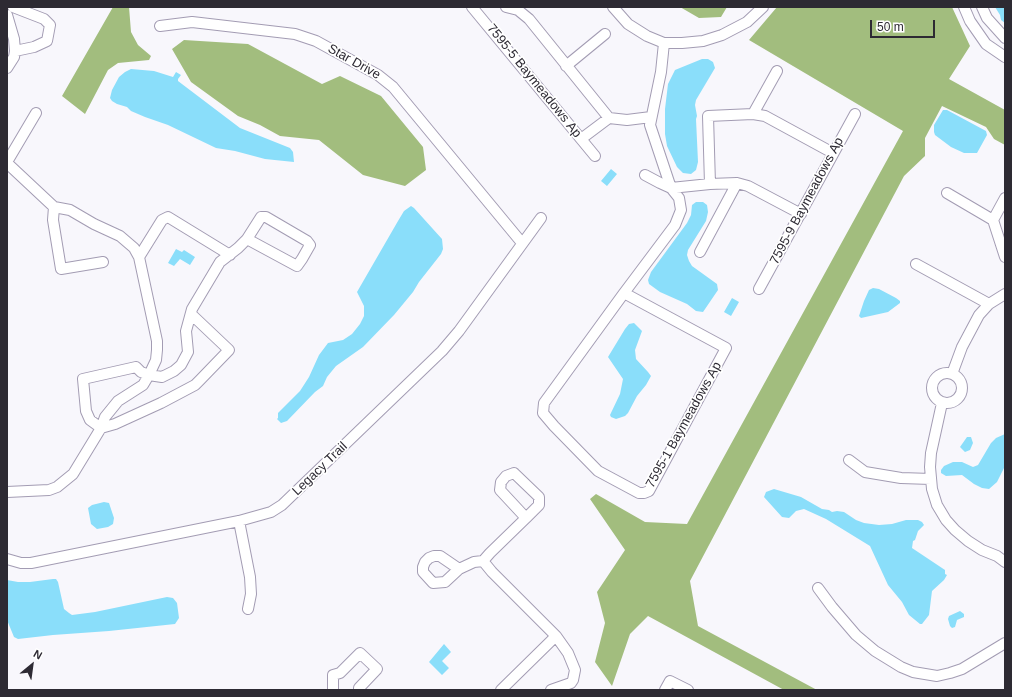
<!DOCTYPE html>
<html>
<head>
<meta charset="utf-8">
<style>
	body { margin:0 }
	#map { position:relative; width:1012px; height:697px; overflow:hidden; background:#f8f7fc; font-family:Helvetica,sans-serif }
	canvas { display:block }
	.frame { position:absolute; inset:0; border:8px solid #2d2a33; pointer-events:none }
	.north { position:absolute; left:12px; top:645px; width:40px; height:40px; -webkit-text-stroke:3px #fff; paint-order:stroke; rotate:29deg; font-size:11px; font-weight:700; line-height:16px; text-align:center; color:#2d2a33 }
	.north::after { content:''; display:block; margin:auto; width:14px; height:18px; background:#2d2a33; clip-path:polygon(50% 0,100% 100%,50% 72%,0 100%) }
	.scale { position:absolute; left:870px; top:20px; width:65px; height:18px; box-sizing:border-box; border:2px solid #2d2a33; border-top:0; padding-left:5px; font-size:12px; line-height:14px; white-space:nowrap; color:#2d2a33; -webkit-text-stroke:3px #fff; paint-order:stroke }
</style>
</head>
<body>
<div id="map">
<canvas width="1012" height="697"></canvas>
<div class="frame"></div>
<div class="north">N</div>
<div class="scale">50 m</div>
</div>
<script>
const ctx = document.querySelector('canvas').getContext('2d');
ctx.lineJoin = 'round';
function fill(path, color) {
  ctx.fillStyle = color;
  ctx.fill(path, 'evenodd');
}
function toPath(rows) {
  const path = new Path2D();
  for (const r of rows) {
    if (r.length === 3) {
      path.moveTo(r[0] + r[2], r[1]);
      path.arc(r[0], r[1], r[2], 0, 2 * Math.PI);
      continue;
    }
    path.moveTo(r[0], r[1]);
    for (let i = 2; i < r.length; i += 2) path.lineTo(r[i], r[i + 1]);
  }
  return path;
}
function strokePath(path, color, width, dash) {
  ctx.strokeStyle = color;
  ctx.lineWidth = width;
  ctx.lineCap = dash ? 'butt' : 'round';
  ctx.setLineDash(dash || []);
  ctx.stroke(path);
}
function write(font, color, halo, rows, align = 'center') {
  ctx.font = font + ' Helvetica,sans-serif';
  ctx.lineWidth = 3.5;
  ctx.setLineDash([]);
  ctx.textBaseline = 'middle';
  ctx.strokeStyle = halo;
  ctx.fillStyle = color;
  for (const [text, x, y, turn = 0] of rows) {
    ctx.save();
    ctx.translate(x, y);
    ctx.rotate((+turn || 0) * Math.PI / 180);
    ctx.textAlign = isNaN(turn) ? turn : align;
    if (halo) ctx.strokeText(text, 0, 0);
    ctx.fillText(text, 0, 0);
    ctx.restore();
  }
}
const forest = toPath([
	[113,7,129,7,131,32,138,45,151,56,149,60,118,63,108,70,85,114,62,96],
	[680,7,727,7,721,17,699,18],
	[777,7,952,7,970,46,949,79,1005,110,1005,145,994,139,986,127,942,106,925,138,925,156,904,176,690,581,698,626,817,690,784,690,648,616,630,634,612,686,595,662,605,623,597,592,625,550,590,499,596,494,645,522,687,524,903,131,749,40],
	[184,40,248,44,322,84,340,76,381,96,423,147,426,170,405,186,363,175,319,140,280,136,260,125,238,116,191,82,172,49]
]);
const water = toPath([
	[995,7,1005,7,1005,23,1001,20,1000,15],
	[702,59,708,59,713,62,715,68,696,100,695,105,697,116,696,119,698,162,696,170,691,174,683,173,677,167,667,146,665,134,665,109,668,84,675,70],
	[131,69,154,71,173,77,176,72,181,75,178,79,178,81,240,128,290,148,293,152,294,162,265,159,235,151,216,148,168,125,145,117,131,111,127,107,117,104,112,101,110,98,112,90,119,77,125,72],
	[943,110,947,110,986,131,987,135,977,153,964,153,951,147,935,135,934,132,934,125],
	[611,169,617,174,607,186,601,181],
	[696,202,703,202,707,205,708,212,706,221,688,250,687,255,689,261,692,266,717,284,718,290,703,312,696,311,687,304,660,292,649,284,648,280,651,272,687,223,691,215,692,205],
	[411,206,414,208,442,239,443,249,441,254,419,282,413,292,394,315,363,347,336,366,327,377,323,386,315,392,287,421,281,423,277,419,278,418,278,413,300,391,309,377,319,355,328,343,343,340,352,334,360,324,364,316,364,306,357,292,398,221,404,211],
	[176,249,182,252,184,250,195,257,190,265,180,259,174,266,168,263],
	[873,288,879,289,896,298,900,301,900,303,888,312,861,318,859,316,864,301,869,290],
	[732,298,739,302,731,316,724,312],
	[634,323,642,331,635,350,636,359,648,372,651,376,646,385,637,396,628,413,625,416,616,419,611,417,610,415,620,394,623,379,608,357,625,329,629,324],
	[1005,434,1005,466,997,482,989,489,982,488,974,484,962,475,946,476,941,473,941,470,944,466,953,462,962,462,973,467,978,465,991,443,996,438],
	[967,437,971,437,973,443,970,450,965,452,960,447],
	[774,489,801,497,822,509,829,510,832,512,837,511,844,512,856,520,864,523,879,525,892,524,906,520,918,520,922,522,924,525,918,531,915,540,913,541,912,548,945,570,945,574,947,575,944,580,932,591,929,615,922,624,920,624,909,615,902,602,888,585,870,546,826,519,804,509,796,511,789,518,782,517,764,497,766,492],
	[104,502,109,503,114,518,113,524,108,527,97,529,91,524,88,508,92,505],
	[53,579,56,579,58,582,64,609,69,613,72,615,95,612,167,597,173,598,177,603,179,618,175,624,109,631,53,635,18,639,14,637,7,620,7,580,18,582,30,582],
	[960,611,964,614,964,617,957,620,955,627,952,628,950,626,948,619,949,616],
	[444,644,451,652,442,661,449,668,442,675,429,662]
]);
const street = toPath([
	[13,7,44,19,50,25,47,41,34,47,15,51],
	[472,7,595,156],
	[506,7,518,10,529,19,609,118,627,120,651,117],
	[613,7,628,24,647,36,664,43,682,43,703,41,722,35,747,22,763,7],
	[964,7,970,21,986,44,1005,57],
	[982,7,987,18,1005,38],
	[7,15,14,39,15,51,14,57,7,68],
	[160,26,192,22,295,34,316,41,378,75,393,87,522,243],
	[566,66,605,34],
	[753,114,777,71],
	[581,139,609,118],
	[7,162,36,113],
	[7,163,54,207,70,210,94,224,120,236,134,248,139,257,157,341,157,350,156,360,149,375,141,372,136,367,83,379,86,411,90,420,101,428,105,417,118,401,143,385,149,375,162,377,174,371,181,365,188,352,186,331,192,309,220,262,238,248,247,239],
	[645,175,660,183,671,188,710,184,737,183,748,186,801,214],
	[710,184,708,116,753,114,765,116,833,153],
	[947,193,993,220],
	[54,207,53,220,61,269,103,262],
	[261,217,266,217,307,241,310,245,302,259,297,266,247,239,261,217],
	[993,220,1005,257],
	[993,220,1005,198],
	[700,252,737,183],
	[139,257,162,220,168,217,230,255],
	[916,264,989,304],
	[759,289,855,114],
	[624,293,726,348,649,491,644,493,639,493,598,471,554,426,543,413,544,403,624,293],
	[624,293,675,225,681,210,679,198,671,188,650,125,661,72,664,43],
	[947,388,15],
	[952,374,962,347,979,315,989,304,1005,294],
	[942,403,931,453,930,467,932,489,937,505,946,520,955,530,968,541,982,550,997,556,1005,562],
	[849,460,865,472,901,478,931,479],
	[514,473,539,497,539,505,526,518,500,490,501,482,506,476,514,473],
	[7,492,49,490,57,487,73,474,101,428,115,424,161,403,195,385,200,380,229,350,191,314],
	[239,521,250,577,251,594,248,609],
	[434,556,440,556,459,569,445,582,433,583,423,572,423,567,425,562,429,558,434,556],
	[7,559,21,563,31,563,239,521,271,512,282,505,442,351,459,331,541,218],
	[483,561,492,572,556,636,568,653,575,670,573,680,571,683,551,690],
	[459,569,474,562,483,561,490,553,526,518],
	[818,588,832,607,856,635,875,651,901,667,913,672,937,676,950,673,962,669,1005,643],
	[333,690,333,675,340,673,360,653,377,669,359,688,359,690],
	[501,690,556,636],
	[665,690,670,681,688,690]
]);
const streetNames = [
	["Star Drive",354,62,29],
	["7595-5 Baymeadows Ap",534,81,51],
	["7595-9 Baymeadows Ap",807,201,-62],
	["7595-1 Baymeadows Ap",684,425,-61],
	["Legacy Trail",320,469,-44]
];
fill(forest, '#a2bd7e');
fill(water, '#8adefa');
strokePath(street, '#a39cb3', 12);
strokePath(street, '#fff', 10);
write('13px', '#2d2a33', '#fff', streetNames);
</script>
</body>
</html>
